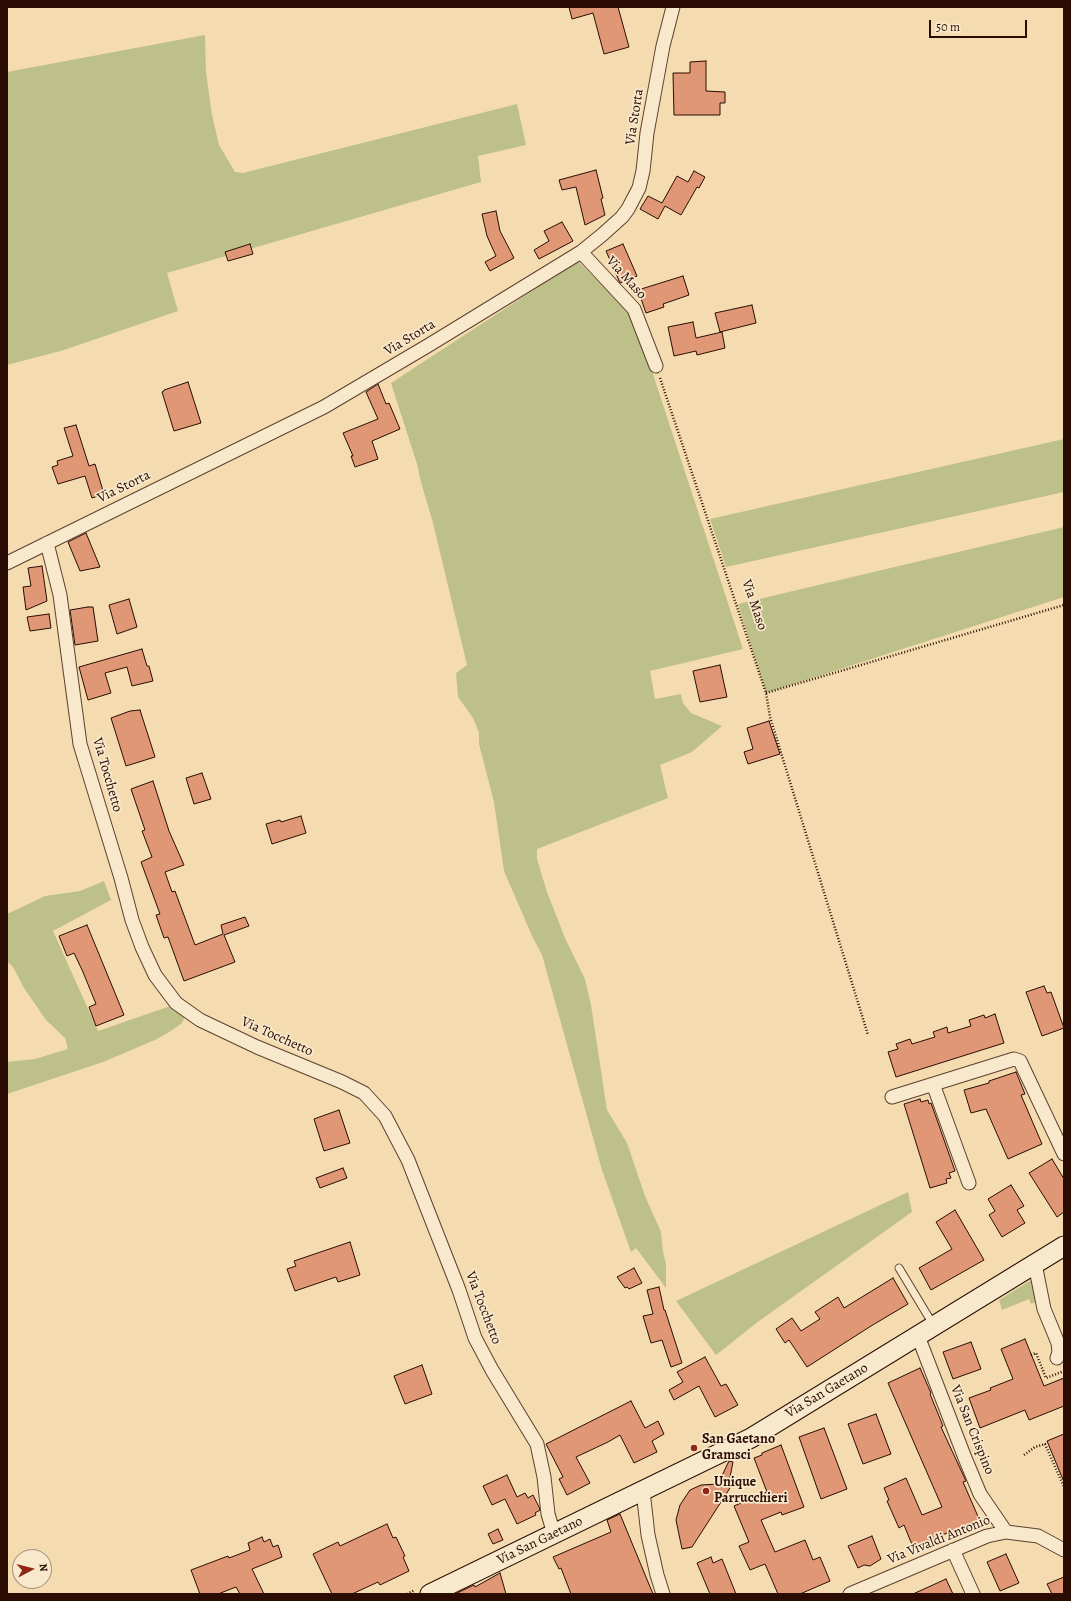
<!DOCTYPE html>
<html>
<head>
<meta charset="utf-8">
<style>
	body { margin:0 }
	#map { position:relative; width:1071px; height:1601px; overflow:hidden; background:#f5dcb0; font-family:Alegreya,serif }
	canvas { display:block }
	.frame { position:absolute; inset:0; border:8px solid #2a0c03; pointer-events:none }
	.north { position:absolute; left:12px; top:1549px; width:40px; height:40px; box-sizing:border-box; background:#f8e8cc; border:1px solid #a6907c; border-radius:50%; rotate:83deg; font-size:11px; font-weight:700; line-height:16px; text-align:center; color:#2a0c03 }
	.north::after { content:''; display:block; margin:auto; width:14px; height:18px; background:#8f2418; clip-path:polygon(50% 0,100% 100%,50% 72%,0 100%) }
	.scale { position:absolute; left:929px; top:20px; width:98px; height:18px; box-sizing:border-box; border:2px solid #2a0c03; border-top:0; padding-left:5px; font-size:12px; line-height:14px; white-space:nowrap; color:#2a0c03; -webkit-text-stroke:3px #f8e8cc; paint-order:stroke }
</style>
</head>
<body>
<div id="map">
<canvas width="1071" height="1601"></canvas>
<div class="frame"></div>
<div class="north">N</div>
<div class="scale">50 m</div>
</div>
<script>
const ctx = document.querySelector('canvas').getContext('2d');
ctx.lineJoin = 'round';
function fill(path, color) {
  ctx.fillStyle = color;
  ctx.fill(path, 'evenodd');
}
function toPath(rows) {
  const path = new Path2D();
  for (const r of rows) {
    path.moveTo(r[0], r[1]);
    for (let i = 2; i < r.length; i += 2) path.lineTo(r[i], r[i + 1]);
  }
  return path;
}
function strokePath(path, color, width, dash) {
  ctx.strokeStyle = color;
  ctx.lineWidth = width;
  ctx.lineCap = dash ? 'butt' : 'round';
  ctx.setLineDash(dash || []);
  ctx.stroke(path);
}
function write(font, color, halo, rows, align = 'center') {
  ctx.font = font + ' Alegreya,serif';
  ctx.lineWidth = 3.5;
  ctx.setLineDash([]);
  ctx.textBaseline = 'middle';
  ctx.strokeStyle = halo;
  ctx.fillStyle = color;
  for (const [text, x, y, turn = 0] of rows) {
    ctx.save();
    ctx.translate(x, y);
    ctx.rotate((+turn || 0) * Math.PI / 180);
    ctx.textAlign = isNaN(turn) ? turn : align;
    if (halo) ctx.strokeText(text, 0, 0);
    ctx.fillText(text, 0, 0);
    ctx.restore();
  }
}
const green = toPath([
	[205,35,206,72,212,115,219,145,235,172,243,173,517,104,526,145,478,156,481,182,167,273,178,311,64,350,7,365,7,72],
	[578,261,627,311,650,365,743,649,650,671,655,699,681,694,683,703,691,713,722,726,692,752,660,765,668,798,537,849,537,859,547,892,565,938,585,979,591,1005,607,1110,627,1143,645,1196,661,1232,663,1252,666,1264,666,1288,636,1248,631,1252,602,1170,542,955,532,936,504,871,494,802,479,744,479,733,473,718,458,697,456,673,467,665,433,523,421,482,417,464,391,383],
	[1064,439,1064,492,726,567,710,519],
	[1064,527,1064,597,766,693,738,604],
	[104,881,111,900,53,931,98,1031,179,1003,186,1014,182,1023,171,1031,155,1040,103,1062,7,1094,7,1062,35,1059,68,1049,65,1038,46,1020,24,988,13,967,7,961,7,914,45,896,80,891],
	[908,1192,912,1212,759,1321,716,1355,676,1301],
	[1031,1280,1040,1300,1031,1304,1029,1299,1002,1310,999,1300]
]);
const building = toPath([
	[569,7,618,7,629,47,604,54,593,13,572,19,569,7],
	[706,61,706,91,725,92,725,103,720,103,720,115,674,115,673,73,690,73,690,62,706,61],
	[596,170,603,198,601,199,605,215,585,225,576,187,562,190,559,180,596,170],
	[694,171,705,177,699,188,697,187,681,215,665,206,658,219,640,209,648,196,662,203,677,176,688,182,694,171],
	[496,211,500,231,514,258,490,271,485,262,496,256,487,236,482,214,496,211],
	[562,222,573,241,539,259,534,250,549,241,544,231,562,222],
	[250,244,253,254,228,261,225,252,250,244],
	[623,244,637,276,620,283,606,251,623,244],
	[683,276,689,295,663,304,664,307,646,313,638,290,683,276],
	[752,305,756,323,720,332,715,313,752,305],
	[693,322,696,338,722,332,725,348,697,355,696,351,674,356,668,327,693,322],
	[188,382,201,423,174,431,162,392,164,391,164,390,188,382],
	[378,384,386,404,389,403,400,429,372,441,378,459,355,467,351,456,353,456,343,433,378,419,366,392,378,384],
	[76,425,89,466,95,464,104,494,92,498,85,476,58,484,52,467,58,465,57,461,73,456,64,428,76,425],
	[86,533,100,567,80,571,68,542,86,533],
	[42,566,47,601,26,610,23,587,31,586,28,568,42,566],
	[129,599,137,627,117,634,109,605,129,599],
	[88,607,93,607,98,641,75,645,70,610,88,607],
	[49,614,51,628,30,631,27,617,49,614],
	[142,649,147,666,149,666,153,681,132,686,127,667,105,673,111,693,88,700,79,667,142,649],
	[720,665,727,697,700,702,693,671,720,665],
	[140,710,155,757,126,766,111,718,130,711,140,710],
	[769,721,780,754,748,764,744,752,753,749,747,728,769,721],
	[202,773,211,799,194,804,186,778,202,773],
	[153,781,169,831,184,865,165,872,172,892,175,891,195,945,223,934,221,925,245,917,249,926,224,935,235,962,184,981,168,937,164,938,156,915,160,914,141,862,152,857,142,831,145,830,131,789,153,781],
	[301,816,306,833,272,844,266,824,280,820,281,822,301,816],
	[87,925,124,1015,96,1026,89,1007,96,1004,83,972,74,953,67,956,59,936,87,925],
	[1044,986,1047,993,1051,992,1064,1028,1042,1036,1026,992,1044,986],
	[995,1014,1004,1043,896,1077,888,1052,898,1049,896,1044,910,1039,912,1044,935,1037,933,1032,947,1027,948,1033,971,1026,969,1020,984,1015,985,1018,995,1014],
	[1016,1072,1025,1094,1021,1095,1042,1144,1008,1159,986,1109,971,1113,964,1090,989,1083,989,1081,1016,1072],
	[920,1099,921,1102,928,1100,929,1104,931,1103,955,1171,949,1173,951,1178,946,1179,947,1183,930,1188,904,1104,920,1099],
	[339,1110,350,1143,324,1151,314,1119,339,1110],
	[1052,1159,1064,1179,1064,1212,1057,1217,1029,1173,1052,1159],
	[343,1168,347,1178,320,1188,316,1178,343,1168],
	[1011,1185,1024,1206,1017,1210,1025,1223,1002,1237,989,1215,995,1211,988,1199,1011,1185],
	[955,1210,984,1260,931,1290,919,1268,952,1249,936,1222,955,1210],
	[350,1242,360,1275,338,1282,336,1277,295,1291,287,1269,296,1266,294,1261,350,1242],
	[634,1268,642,1283,629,1289,627,1287,625,1288,617,1277,634,1268],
	[893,1278,908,1304,871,1326,807,1367,789,1340,785,1343,776,1329,792,1318,801,1331,820,1319,815,1312,838,1297,844,1308,893,1278],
	[659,1287,664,1310,665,1310,682,1363,671,1367,662,1340,651,1343,643,1316,653,1314,647,1290,659,1287],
	[1025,1339,1044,1386,1064,1378,1064,1406,1029,1420,1025,1410,980,1428,969,1398,991,1390,990,1388,1013,1379,1001,1349,1025,1339],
	[971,1342,981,1369,953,1379,943,1352,971,1342],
	[705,1357,721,1386,726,1384,738,1405,715,1417,699,1386,674,1400,669,1390,683,1382,677,1372,705,1357],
	[422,1365,432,1394,405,1404,394,1376,422,1365],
	[920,1368,931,1393,930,1394,943,1426,941,1427,966,1481,963,1482,980,1521,953,1533,952,1531,913,1547,904,1525,899,1528,887,1501,889,1500,884,1488,906,1478,922,1515,942,1507,888,1383,920,1368],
	[631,1401,645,1428,658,1421,664,1434,652,1441,657,1452,634,1463,620,1435,608,1442,576,1457,590,1483,567,1495,559,1479,563,1477,546,1444,631,1401],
	[876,1414,891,1454,863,1464,848,1424,876,1414],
	[824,1428,847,1489,821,1499,799,1437,824,1428],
	[1064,1434,1064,1482,1047,1441,1064,1434],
	[781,1445,804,1507,782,1515,781,1512,761,1520,775,1552,805,1540,813,1560,820,1557,830,1581,800,1594,778,1594,765,1564,750,1570,739,1546,749,1542,734,1506,767,1492,754,1458,762,1455,762,1453,781,1445],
	[729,1461,733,1462,728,1487,730,1488,692,1547,682,1549,676,1520,680,1505,690,1490,701,1485,718,1484,729,1461],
	[507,1475,517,1497,525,1493,528,1498,533,1495,539,1507,540,1510,535,1513,536,1515,517,1524,505,1499,492,1505,483,1486,507,1475],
	[620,1514,653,1594,571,1594,561,1568,559,1569,553,1557,611,1532,607,1520,620,1514],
	[387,1524,393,1538,396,1537,405,1556,403,1557,409,1571,380,1585,378,1582,352,1594,332,1594,313,1554,338,1542,340,1546,387,1524],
	[498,1529,503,1540,493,1544,488,1534,498,1529],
	[872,1536,881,1559,870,1566,864,1565,858,1568,848,1546,872,1536],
	[262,1537,264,1542,270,1539,273,1547,278,1545,282,1557,252,1569,264,1594,240,1594,236,1587,218,1594,200,1594,191,1570,228,1556,229,1558,250,1550,248,1543,262,1537],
	[1006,1554,1019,1583,1000,1591,987,1562,1006,1554],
	[711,1557,713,1563,722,1559,736,1594,710,1594,697,1563,711,1557],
	[500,1573,506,1594,455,1594,474,1585,475,1587,500,1573],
	[1064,1577,1064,1594,1052,1594,1047,1584,1064,1577],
	[946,1579,953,1594,913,1594,946,1579]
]);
const path = toPath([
	[660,378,766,693,770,717,868,1035],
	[766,693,1064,605],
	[1031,1355,1036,1353,1046,1378,1064,1371],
	[1024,1455,1035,1447,1045,1444,1064,1487],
	[407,1594,415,1590]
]);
const lane = toPath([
	[899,1268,934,1326]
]);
const street = toPath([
	[581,252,634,309,656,366],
	[47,543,60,595,80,744,121,878,132,920,142,947,155,975,176,1003,200,1020,257,1047,342,1082,364,1093,385,1116,408,1160,459,1290,475,1338,492,1370,537,1444,544,1477,548,1514,554,1534],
	[7,563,324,407,429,345,581,252,602,235,622,217,628,209,639,188,643,171,647,133,663,46,673,7],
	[933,1084,969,1183],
	[892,1097,1014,1059,1020,1061,1064,1154],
	[1035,1264,1044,1309,1058,1343,1059,1352,1057,1358],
	[918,1336,965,1458,980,1494,1006,1532],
	[643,1491,648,1535,657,1575,663,1594],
	[953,1550,973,1594],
	[850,1594,987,1536,1006,1532,1038,1536,1064,1550]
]);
const secondary = toPath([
	[430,1594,751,1438,1064,1246]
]);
const markers = [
	[694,1448,4,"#8f2418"],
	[706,1491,4,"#8f2418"]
];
const streetNames = [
	["Via Storta",635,117,-81],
	["Via Maso",626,278,48],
	["Via Storta",410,338,-31],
	["Via Storta",124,487,-26],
	["Via Maso",754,605,71],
	["Via Tocchetto",107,775,74],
	["Via Tocchetto",277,1037,24],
	["Via Tocchetto",483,1308,69],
	["Via San Gaetano",827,1391,-31],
	["Via San Crispino",972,1430,68],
	["Via Vivaldi Antonio",939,1540,-22],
	["Via San Gaetano",540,1541,-26]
];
const poiNames = [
	["San Gaetano",702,1440],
	["Gramsci",702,1456],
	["Unique",714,1483],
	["Parrucchieri",714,1499]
];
fill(green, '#bec08a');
fill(building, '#e09775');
strokePath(building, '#2a0c03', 1);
strokePath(lane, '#5d402e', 9);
strokePath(street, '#5d402e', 15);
strokePath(secondary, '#2a0c03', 21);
strokePath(path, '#2a0c03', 2.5, [1, 2]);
strokePath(lane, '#f8e8cc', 7);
strokePath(street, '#f8e8cc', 13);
strokePath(secondary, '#f8e8cc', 19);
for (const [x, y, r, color] of markers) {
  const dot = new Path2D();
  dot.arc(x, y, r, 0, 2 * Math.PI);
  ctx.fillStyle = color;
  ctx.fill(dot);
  strokePath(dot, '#f8e8cc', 1.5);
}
write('14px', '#2a0c03', '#f8e8cc', streetNames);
write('bold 14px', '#2a0c03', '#f8e8cc', poiNames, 'left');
</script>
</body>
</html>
